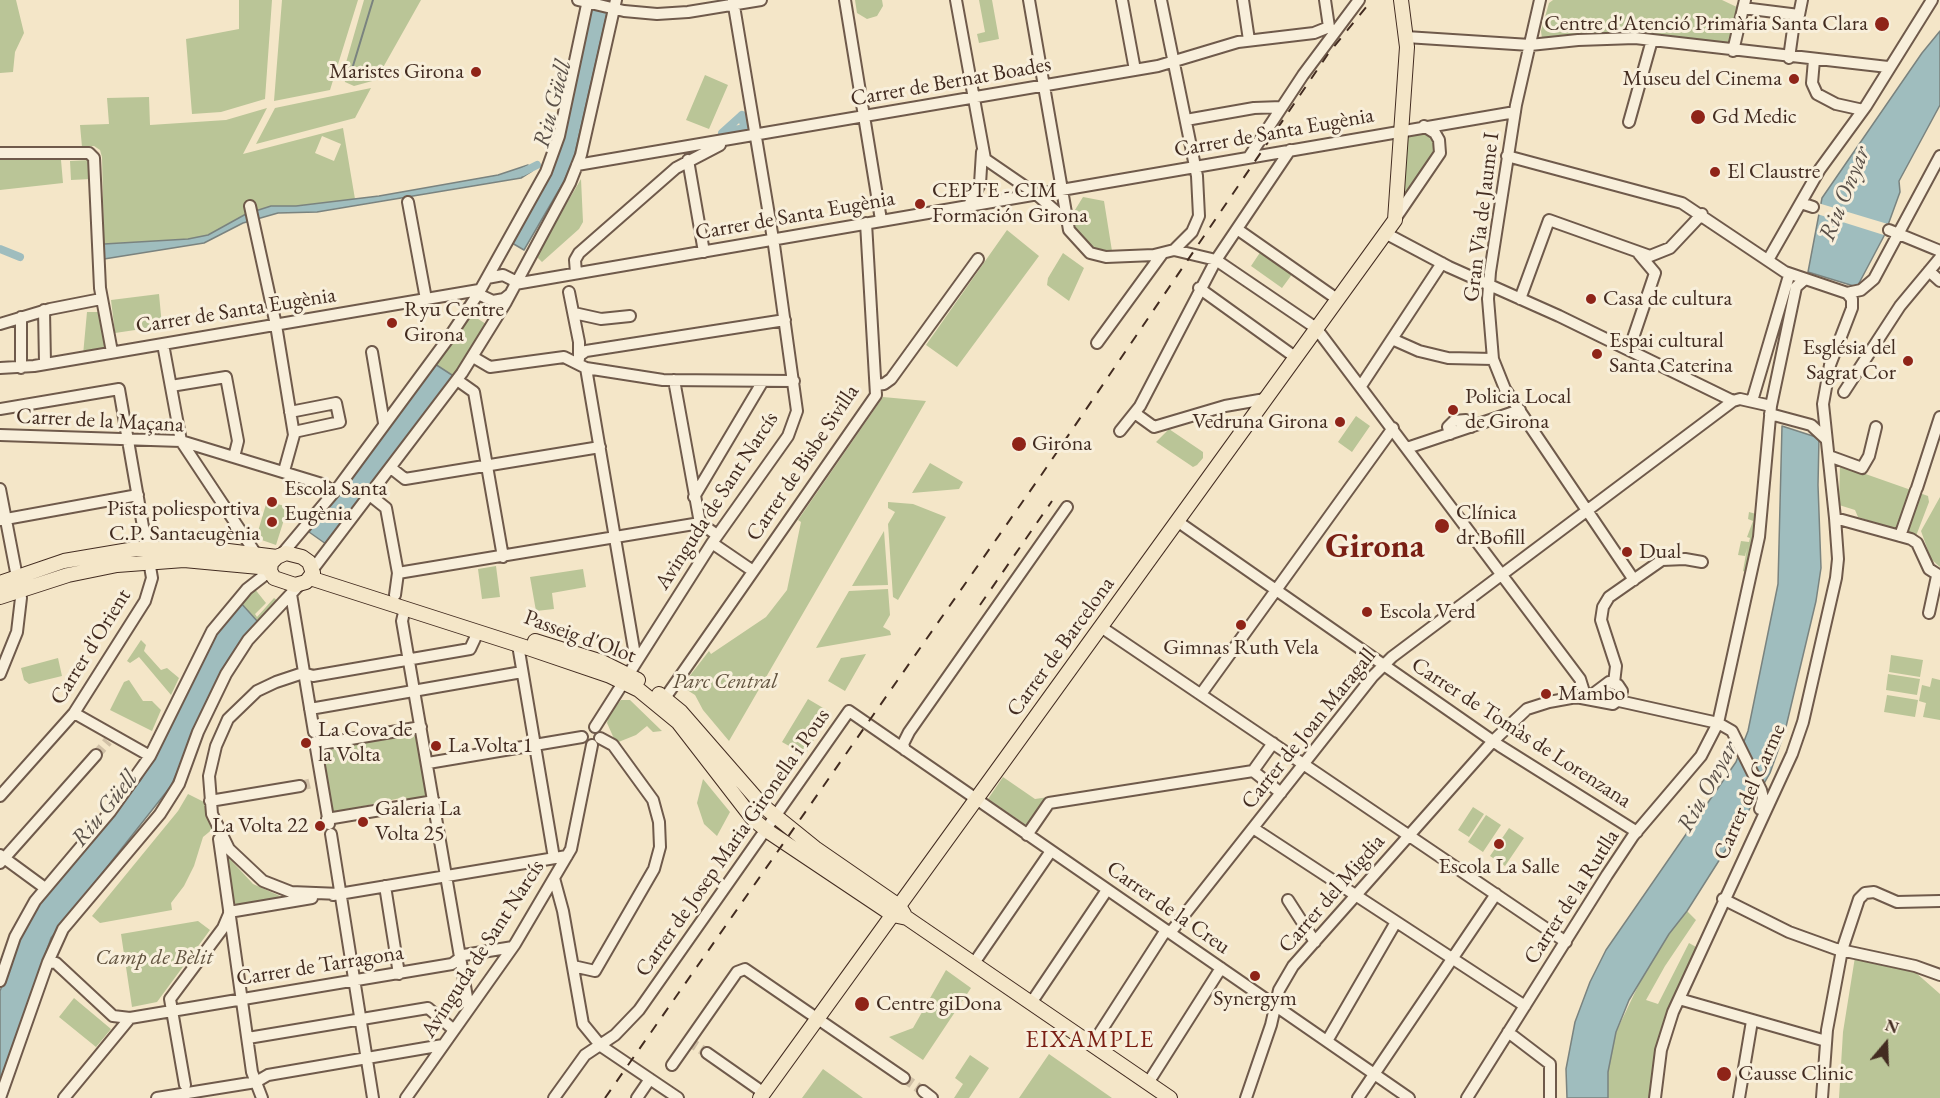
<!DOCTYPE html>
<html>
<head>
<meta charset="utf-8">
<style>
	body { margin:0 }
	#map { position:relative; width:1940px; height:1098px; overflow:hidden; background:#f4e6c8; font-family:"EB Garamond",serif }
	canvas { display:block }
	.north { position:absolute; left:1856px; top:1014px; width:60px; height:60px; -webkit-text-stroke:4px #f8efdb; paint-order:stroke; rotate:19deg; font-size:16px; font-weight:700; line-height:24px; text-align:center; color:#432c21 }
	.north::after { content:''; display:block; margin:auto; width:21px; height:27px; background:#432c21; clip-path:polygon(50% 0,100% 100%,50% 72%,0 100%) }
</style>
</head>
<body>
<div id="map">
<canvas width="1940" height="1098"></canvas>
<div class="north">N</div>
</div>
<script>
const ctx = document.querySelector('canvas').getContext('2d');
ctx.lineJoin = 'round';
function fill(path, color) {
  ctx.fillStyle = color;
  ctx.fill(path, 'evenodd');
}
function toPath(rows) {
  const path = new Path2D();
  for (const r of rows) {
    path.moveTo(r[0], r[1]);
    for (let i = 2; i < r.length; i += 2) path.lineTo(r[i], r[i + 1]);
  }
  return path;
}
function strokePath(path, color, width, dash) {
  ctx.strokeStyle = color;
  ctx.lineWidth = width;
  ctx.lineCap = dash ? 'butt' : 'round';
  ctx.setLineDash(dash || []);
  ctx.stroke(path);
}
function write(font, color, halo, rows, align = 'center') {
  ctx.font = font + ' "EB Garamond",serif';
  ctx.lineWidth = 6;
  ctx.setLineDash([]);
  ctx.textBaseline = 'middle';
  ctx.strokeStyle = halo;
  ctx.fillStyle = color;
  for (const [text, x, y, turn = 0] of rows) {
    ctx.save();
    ctx.translate(x, y);
    ctx.rotate((+turn || 0) * Math.PI / 180);
    ctx.textAlign = isNaN(turn) ? turn : align;
    if (halo) ctx.strokeText(text, 0, 0);
    ctx.fillText(text, 0, 0);
    ctx.restore();
  }
}
const green = toPath([
	[0,0,16,0,24,33,15,52,13,72,0,73],
	[239,0,272,0,265,99,221,112,192,114,186,39,239,29],
	[282,0,358,0,330,90,274,101],
	[364,0,421,0,376,80,354,86,345,82,343,73],
	[855,0,882,0,883,6,877,16,867,19,857,13],
	[979,0,992,0,999,39,979,43,977,34,985,32],
	[1553,0,1722,0,1741,9,1732,45,1587,34,1542,39,1541,31,1549,3],
	[705,75,728,85,709,129,686,120],
	[371,88,355,118,256,144,275,108],
	[149,97,150,125,226,120,267,108,243,154,343,128,355,199,296,206,271,206,246,214,208,235,188,239,104,244,102,157,100,150,94,146,82,147,80,125,109,124,107,98],
	[322,136,341,144,334,161,315,153],
	[1431,133,1436,140,1437,150,1399,202,1405,137],
	[0,155,5,155,10,160,61,160,63,183,0,190],
	[90,160,91,179,71,180,70,161],
	[581,179,583,222,579,229,542,262,536,256],
	[1083,197,1104,201,1112,251,1092,248,1079,237,1070,218],
	[1007,230,1039,256,957,367,926,345],
	[1261,251,1293,273,1282,288,1251,266],
	[1063,253,1084,268,1069,301,1047,285,1048,278],
	[159,294,162,326,115,333,111,300],
	[87,312,100,312,109,351,83,355],
	[469,313,489,326,455,377,435,364],
	[883,397,926,401,729,741,703,710,695,695,684,688,685,682,709,651,711,654,766,617,787,590,801,522,798,520],
	[1356,416,1370,426,1352,452,1338,442],
	[1169,429,1203,452,1203,458,1197,465,1193,467,1156,442],
	[930,463,963,482,959,489,912,493],
	[1840,465,1928,496,1929,502,1916,536,1858,517,1855,510,1839,505],
	[1940,497,1940,567,1931,559,1921,531],
	[267,501,288,507,276,545,256,538],
	[888,502,913,504,946,517,898,600,893,597,888,524,895,512,888,508],
	[1749,512,1756,514,1757,530,1748,573,1743,571,1747,548,1745,556,1738,555,1741,541,1749,542,1750,538,1747,537,1753,521,1748,519],
	[884,531,888,585,852,586],
	[496,566,500,597,482,599,478,569],
	[583,569,586,587,552,593,554,609,536,611,530,577],
	[254,588,266,603,255,614,257,617,274,598,278,601,258,622,240,602],
	[888,589,890,615,883,627,890,631,891,635,816,648,849,591],
	[141,640,146,645,144,651,161,670,167,668,179,678,171,695,139,657,130,663,127,661],
	[866,654,845,691,828,681,841,658],
	[1891,655,1923,660,1920,677,1889,672],
	[58,658,62,676,29,684,24,680,21,668],
	[1888,674,1920,679,1917,695,1886,690],
	[1932,678,1940,680,1940,720,1923,717,1926,703,1919,701,1922,685,1930,687],
	[129,680,143,701,152,701,161,710,152,731,110,710,124,682],
	[1887,695,1918,700,1915,717,1884,712],
	[808,699,830,712,805,755,782,742],
	[621,700,630,700,662,731,653,732,647,726,636,735,616,743,607,723,609,714],
	[417,732,429,797,409,801,405,797,332,813,320,748],
	[1003,777,1035,799,1049,797,1029,827,988,799],
	[703,779,730,812,717,836,704,824,697,803],
	[188,794,206,803,214,828,203,837,194,866,184,886,171,903,172,910,100,923,92,916,178,811],
	[1473,807,1484,814,1469,837,1458,830],
	[1486,815,1501,825,1483,852,1468,842],
	[1509,828,1524,838,1505,866,1490,856],
	[228,857,253,884,280,896,283,900,239,907,232,900,226,863],
	[1687,911,1696,920,1665,966,1646,1000,1658,1004,1689,943,1696,947,1657,1046,1649,1098,1608,1098,1608,1072,1616,1032,1639,984,1669,934],
	[198,921,210,930,157,1002,132,1007,121,934],
	[1855,957,1915,972,1940,994,1940,1098,1839,1098,1843,1032],
	[946,970,971,988,923,1060,889,1037,913,1028],
	[74,998,111,1029,96,1047,59,1017],
	[1049,1054,1112,1098,1019,1098],
	[970,1055,989,1068,969,1098,954,1098,963,1084,955,1078],
	[823,1069,863,1098,802,1098]
]);
const water = toPath([
	[593,0,610,0,574,158,563,183,524,250,512,243,559,153,593,0],
	[1940,31,1940,105,1899,181,1900,192,1884,236,1857,287,1808,272,1822,198,1922,53,1940,31],
	[528,165,532,171,521,178,317,212,278,213,243,223,204,243,104,259,104,244,188,239,208,235,246,214,271,206,296,206,379,196,498,175,528,165],
	[435,364,455,377,326,544,309,532,435,364],
	[1782,426,1819,438,1818,485,1821,568,1816,601,1785,731,1770,773,1732,840,1687,911,1669,934,1629,1000,1616,1032,1608,1072,1608,1098,1567,1098,1566,1069,1575,1022,1590,982,1606,950,1736,762,1748,731,1778,584,1782,426],
	[240,602,258,622,240,642,221,671,171,786,51,938,0,1082,0,991,26,923,42,900,140,781,158,751,209,644,240,602]
]);
const pier = toPath([
	[1818,203,1891,225,1887,236,1817,214]
]);
const stream = toPath([
	[349,79,373,0]
]);
const canal = toPath([
	[742,115,744,128,722,133,742,115],
	[523,172,537,165],
	[0,249,20,257]
]);
const minorTunnel = toPath([
	[96,755,108,741],
	[300,786,312,783],
	[688,1041,707,1053],
	[904,1078,923,1091]
]);
const minor = toPath([
	[578,0,624,11,657,14,688,12,761,0],
	[845,0,881,220],
	[956,0,985,159,1036,194,1066,220],
	[1029,0,1069,230,1090,253,1106,257,1154,255,1174,250,1192,232,1199,216,1197,176,1161,0],
	[1122,0,1135,70],
	[1243,0,1249,40],
	[1325,0,1329,27,1334,31],
	[1540,0,1516,105,1490,272,1488,299,1493,359,1505,389,1634,580],
	[1743,8,1799,15,1802,0],
	[1406,37,1530,45,1578,40,1635,38,1888,67],
	[1733,51,1745,0],
	[1789,58,1795,15],
	[1814,60,1812,83,1817,94,1836,104,1863,110],
	[1186,120,1254,108,1282,107],
	[1629,122,1652,40],
	[0,153,89,153,94,158,100,288,112,352],
	[1507,156,1682,203,1785,272,1847,293,1861,290,1874,279,1940,156],
	[1249,157,1303,75,1359,0],
	[688,160,704,252],
	[577,165,1158,66,1238,42,1314,33,1329,27],
	[408,202,426,299],
	[1801,203,1813,207],
	[969,205,980,184,982,152],
	[250,206,276,325,294,435,284,471],
	[1395,219,1440,153,1439,140,1435,133,1424,126],
	[1237,229,1337,299],
	[1889,230,1940,251],
	[1385,233,1449,267,1559,316,1733,401],
	[1174,250,1216,260,1316,328,1580,679,1585,695],
	[1768,260,1820,169,1866,106,1932,0],
	[1929,271,1940,281],
	[576,273,575,260,579,253,676,168,720,145],
	[487,278,503,275,513,280,515,284],
	[515,284,1515,112],
	[1199,288,1295,357],
	[569,292,579,342,579,359],
	[478,294,493,301,504,299,509,295],
	[1520,299,1549,220,1650,256,1670,248,1702,214],
	[44,310,45,363],
	[574,313,601,319,630,316],
	[21,317,21,368],
	[0,324,50,309,101,299],
	[1392,339,1419,351,1448,358,1493,359],
	[1097,343,1162,254],
	[163,344,181,441,256,554],
	[1629,350,1655,273,1639,254],
	[372,352,384,423],
	[580,355,586,351,785,320],
	[473,357,490,367,564,357,586,368,636,661],
	[0,368,34,366,479,290],
	[586,368,663,380,794,381],
	[457,380,474,392,503,557],
	[674,380,700,523],
	[876,385,884,384,891,379,978,259],
	[171,386,226,377,238,441,234,457],
	[1361,386,1442,263],
	[1844,392,1900,306,1940,258],
	[1752,401,1788,279],
	[0,409,119,389,152,578,145,601,74,713,0,796],
	[290,412,336,403,340,422,294,432],
	[1136,414,1154,427,1225,406,1265,399],
	[1770,414,1811,425,1825,438],
	[1120,431,1140,406,1216,260,1290,150],
	[1450,434,1448,427,1454,421,1466,420,1471,427],
	[0,435,181,441,322,484,334,492],
	[1407,448,1520,410],
	[1829,456,1862,468,1869,456,1876,427],
	[391,468,405,479,600,447],
	[1917,488,1940,417],
	[0,489,21,598,17,632,0,674],
	[371,496,386,508,398,573,395,595],
	[694,497,763,381],
	[1835,518,1911,539,1917,543,1929,569,1940,576],
	[0,520,138,495],
	[1177,521,1500,746,1637,832],
	[1900,536,1916,490],
	[712,543,753,571],
	[282,554,340,485,450,336,478,294,546,172,559,136,588,0],
	[313,569,462,373,506,302,570,183,581,155,616,0],
	[398,573,700,523,717,535],
	[291,594,314,732],
	[405,608,402,621,469,1009],
	[1929,613,1937,576],
	[1101,627,1566,942],
	[518,645,554,858],
	[303,673,276,682,257,691,228,719,216,746,209,776,212,814,229,849,263,881,291,892,340,894],
	[303,673,313,676,470,649,478,632],
	[1614,683,1616,666,1601,620,1603,607,1609,597,1662,560,1685,559,1702,562],
	[1201,694,1393,428],
	[665,698,876,395,866,223],
	[1619,701,1718,723,1732,731,1761,790,1763,798,1760,809],
	[310,709,522,672],
	[74,713,150,756],
	[595,727,712,543,788,436,797,411,774,245,733,0],
	[315,742,329,824],
	[315,745,421,727],
	[905,750,903,744,909,732,1067,507],
	[428,763,582,737],
	[1253,771,1281,793],
	[1253,771,1273,743],
	[210,801,300,786],
	[327,819,434,801],
	[1253,828,1525,1006],
	[331,834,373,1098],
	[1027,835,1049,803,1253,771],
	[219,839,252,1072,262,1098],
	[0,855,45,888],
	[0,863,96,755],
	[554,878,563,911,583,1024,601,1046,678,1098],
	[385,886,399,974],
	[333,895,567,856],
	[1723,899,1789,932,1836,949,1915,966,1940,975],
	[1288,900,1315,942],
	[229,912,312,898],
	[1170,933,1373,676,1392,657,1733,401,1740,399,1771,406],
	[48,962,56,963,113,1016,130,1018,452,964,464,955,513,947],
	[974,963,1051,851],
	[573,966,595,971,654,869,660,847,659,822,653,800,613,745,600,738],
	[0,981,15,937,35,901,110,812,150,756,212,631,247,589,270,571],
	[1679,999,1826,1041],
	[1031,1003,1107,890],
	[1508,1032,1550,1064,1550,1098],
	[248,1038,428,1008,454,1030],
	[1327,1041,1396,922],
	[1092,1045,1166,930],
	[707,1053,764,1093],
	[672,1065,737,972,745,969,904,1078],
	[1148,1083,1221,968],
	[185,1085,170,999,223,928,229,914],
	[923,1091,932,1098],
	[0,1098,48,962,63,929,160,814,179,784,198,732,226,674,248,640,301,583],
	[64,1098,130,1018],
	[157,1098,256,1082,268,1075,443,1045],
	[406,1098,515,944,571,849,592,745],
	[554,1098,585,1055,615,1035,639,1010,849,711,1409,1098],
	[637,1098,650,1079],
	[1246,1098,1271,1025,1279,990,1293,966,1493,741,1527,709,1549,702,1593,694,1609,682,1618,685,1622,691,1620,699,1613,704,1576,697],
	[1358,1098,1496,894],
	[1467,1098,1607,875,1633,836,1701,756,1718,723,1759,537,1771,406,1796,287,1804,280],
	[1655,1098,1661,1050,1673,1012,1792,754,1803,722,1836,578,1838,559,1835,518,1823,404,1830,365,1852,308,1852,299,1847,293],
	[1739,1098,1752,1021],
	[1822,1098,1827,1030,1842,950,1859,899,1865,893,1874,892,1897,902,1940,901]
]);
const major = toPath([
	[286,553,302,557,309,562,313,573,306,582,295,585,274,578,270,571,271,563,277,557,286,553],
	[310,578,528,648,610,676,639,690,678,722,753,819,766,830,893,915,907,918,1170,1098],
	[0,583,64,561,135,549,204,548,277,557],
	[0,597,68,575,117,565,184,560,270,568],
	[535,641,602,662,638,680],
	[659,694,681,712,763,806,815,848,899,906,904,914],
	[760,1098,1395,220,1407,47,1401,0]
]);
const rail = toPath([
	[980,605,1052,501],
	[605,1098,1042,474,1328,54,1372,0]
]);
const markers = [
	[1882,24,8,"#8f2418"],
	[476,72,6,"#8f2418"],
	[1794,79,6,"#8f2418"],
	[1698,117,8,"#8f2418"],
	[1715,172,6,"#8f2418"],
	[920,204,6,"#8f2418"],
	[1591,299,6,"#8f2418"],
	[392,323,6,"#8f2418"],
	[1597,354,6,"#8f2418"],
	[1908,361,6,"#8f2418"],
	[1453,410,6,"#8f2418"],
	[1340,422,6,"#8f2418"],
	[1019,444,8,"#8f2418"],
	[272,502,6,"#8f2418"],
	[272,522,6,"#8f2418"],
	[1442,526,8,"#8f2418"],
	[1627,552,6,"#8f2418"],
	[1367,612,6,"#8f2418"],
	[1241,625,6,"#8f2418"],
	[1546,694,6,"#8f2418"],
	[306,743,6,"#8f2418"],
	[436,746,6,"#8f2418"],
	[363,822,6,"#8f2418"],
	[320,826,6,"#8f2418"],
	[1499,844,6,"#8f2418"],
	[1255,976,6,"#8f2418"],
	[862,1004,8,"#8f2418"],
	[1724,1074,8,"#8f2418"]
];
const poiNames = [
	["Centre d'Atenció Primària Santa Clara",1868,24,"right"],
	["Maristes Girona",464,72,"right"],
	["Museu del Cinema",1782,79,"right"],
	["Gd Medic",1712,117],
	["El Claustre",1727,172],
	["CEPTE - CIM",932,191],
	["Formación Girona",932,216],
	["Casa de cultura",1603,299],
	["Ryu Centre",404,310],
	["Girona",404,335],
	["Espai cultural",1609,341],
	["Santa Caterina",1609,366],
	["Església del",1896,348,"right"],
	["Sagrat Cor",1896,373,"right"],
	["Policia Local",1465,397],
	["de Girona",1465,422],
	["Vedruna Girona",1328,422,"right"],
	["Girona",1032,444],
	["Escola Santa",284,489],
	["Eugènia",284,514],
	["Pista poliesportiva",260,509,"right"],
	["C.P. Santaeugènia",260,534,"right"],
	["Clínica",1456,513],
	["dr.Bofill",1456,538],
	["Dual",1639,552],
	["Escola Verd",1379,612],
	["Gimnas Ruth Vela",1241,648,"center"],
	["Mambo",1558,694],
	["La Cova de",318,730],
	["la Volta",318,755],
	["La Volta 1",448,746],
	["Galeria La",375,809],
	["Volta 25",375,834],
	["La Volta 22",308,826,"right"],
	["Escola La Salle",1499,867,"center"],
	["Synergym",1255,999,"center"],
	["Centre giDona",876,1004],
	["Causse Clinic",1738,1074]
];
const streetNames = [
	["Carrer de Bernat Boades",951,82,-10],
	["Carrer de Santa Eugènia",1274,133,-10],
	["Carrer de Santa Eugènia",795,216,-10],
	["Gran Via de Jaume I",1482,217,-83],
	["Carrer de Santa Eugènia",236,311,-9],
	["Carrer de la Maçana",100,421,3],
	["Carrer de Bisbe Sivilla",803,463,-56],
	["Avinguda de Sant Narcís",717,501,-57],
	["Passeig d'Olot",580,637,20],
	["Carrer d'Orient",91,647,-58],
	["Carrer de Barcelona",1061,647,-54],
	["Carrer de Joan Maragall",1309,729,-51],
	["Carrer de Tomàs de Lorenzana",1521,733,33],
	["Carrer del Carme",1750,792,-66],
	["Carrer de Josep Maria Gironella i Pous",733,843,-55],
	["Carrer del Migdia",1332,894,-49],
	["Carrer de la Rutlla",1572,897,-57],
	["Carrer de la Creu",1168,908,35],
	["Avinguda de Sant Narcís",483,949,-57],
	["Carrer de Tarragona",320,966,-9]
];
const parkNames = [
	["Parc Central",725,682],
	["Camp de Bèlit",154,958]
];
const waterNames = [
	["Riu Güell",553,104,-75],
	["Riu Onyar",1845,194,-68],
	["Riu Onyar",1708,787,-61],
	["Riu Güell",105,809,-51]
];
const neighbourhoodNames = [
	["EIXAMPLE",1090,1040]
];
const townNames = [
	["Girona",1375,548]
];
fill(green, '#bac597');
fill(water, '#9fbdbe');
strokePath(water, '#7a837f', 1.5);
fill(pier, '#f4e6c8');
strokePath(stream, '#7a837f', 2);
strokePath(canal, '#9fbdbe', 8);
strokePath(minorTunnel, '#d1c1a7', 10, [10, 5]);
strokePath(minor, '#6f5a4b', 14);
strokePath(major, '#432c21', 16);
strokePath(minor, '#f8efdb', 10);
strokePath(major, '#f4e6c8', 14);
strokePath(rail, '#432c21', 2, [10, 10]);
for (const [x, y, r, color] of markers) {
  const dot = new Path2D();
  dot.arc(x, y, r, 0, 2 * Math.PI);
  ctx.fillStyle = color;
  ctx.fill(dot);
  strokePath(dot, '#f8efdb', 2);
}
write('22px', '#432c21', '#f8efdb', poiNames, 'left');
write('22px', '#432c21', '#f8efdb', streetNames);
write('italic 22px', '#61523e', '#f8efdb', parkNames);
write('italic 24px', '#5a5048', '#f8efdb', waterNames);
ctx.letterSpacing = '1.5px';
write('24px', '#7a1f14', '#f8efdb', neighbourhoodNames);
ctx.letterSpacing = '0px';
write('bold 34px', '#7a1f14', '#f8efdb', townNames);
</script>
</body>
</html>
